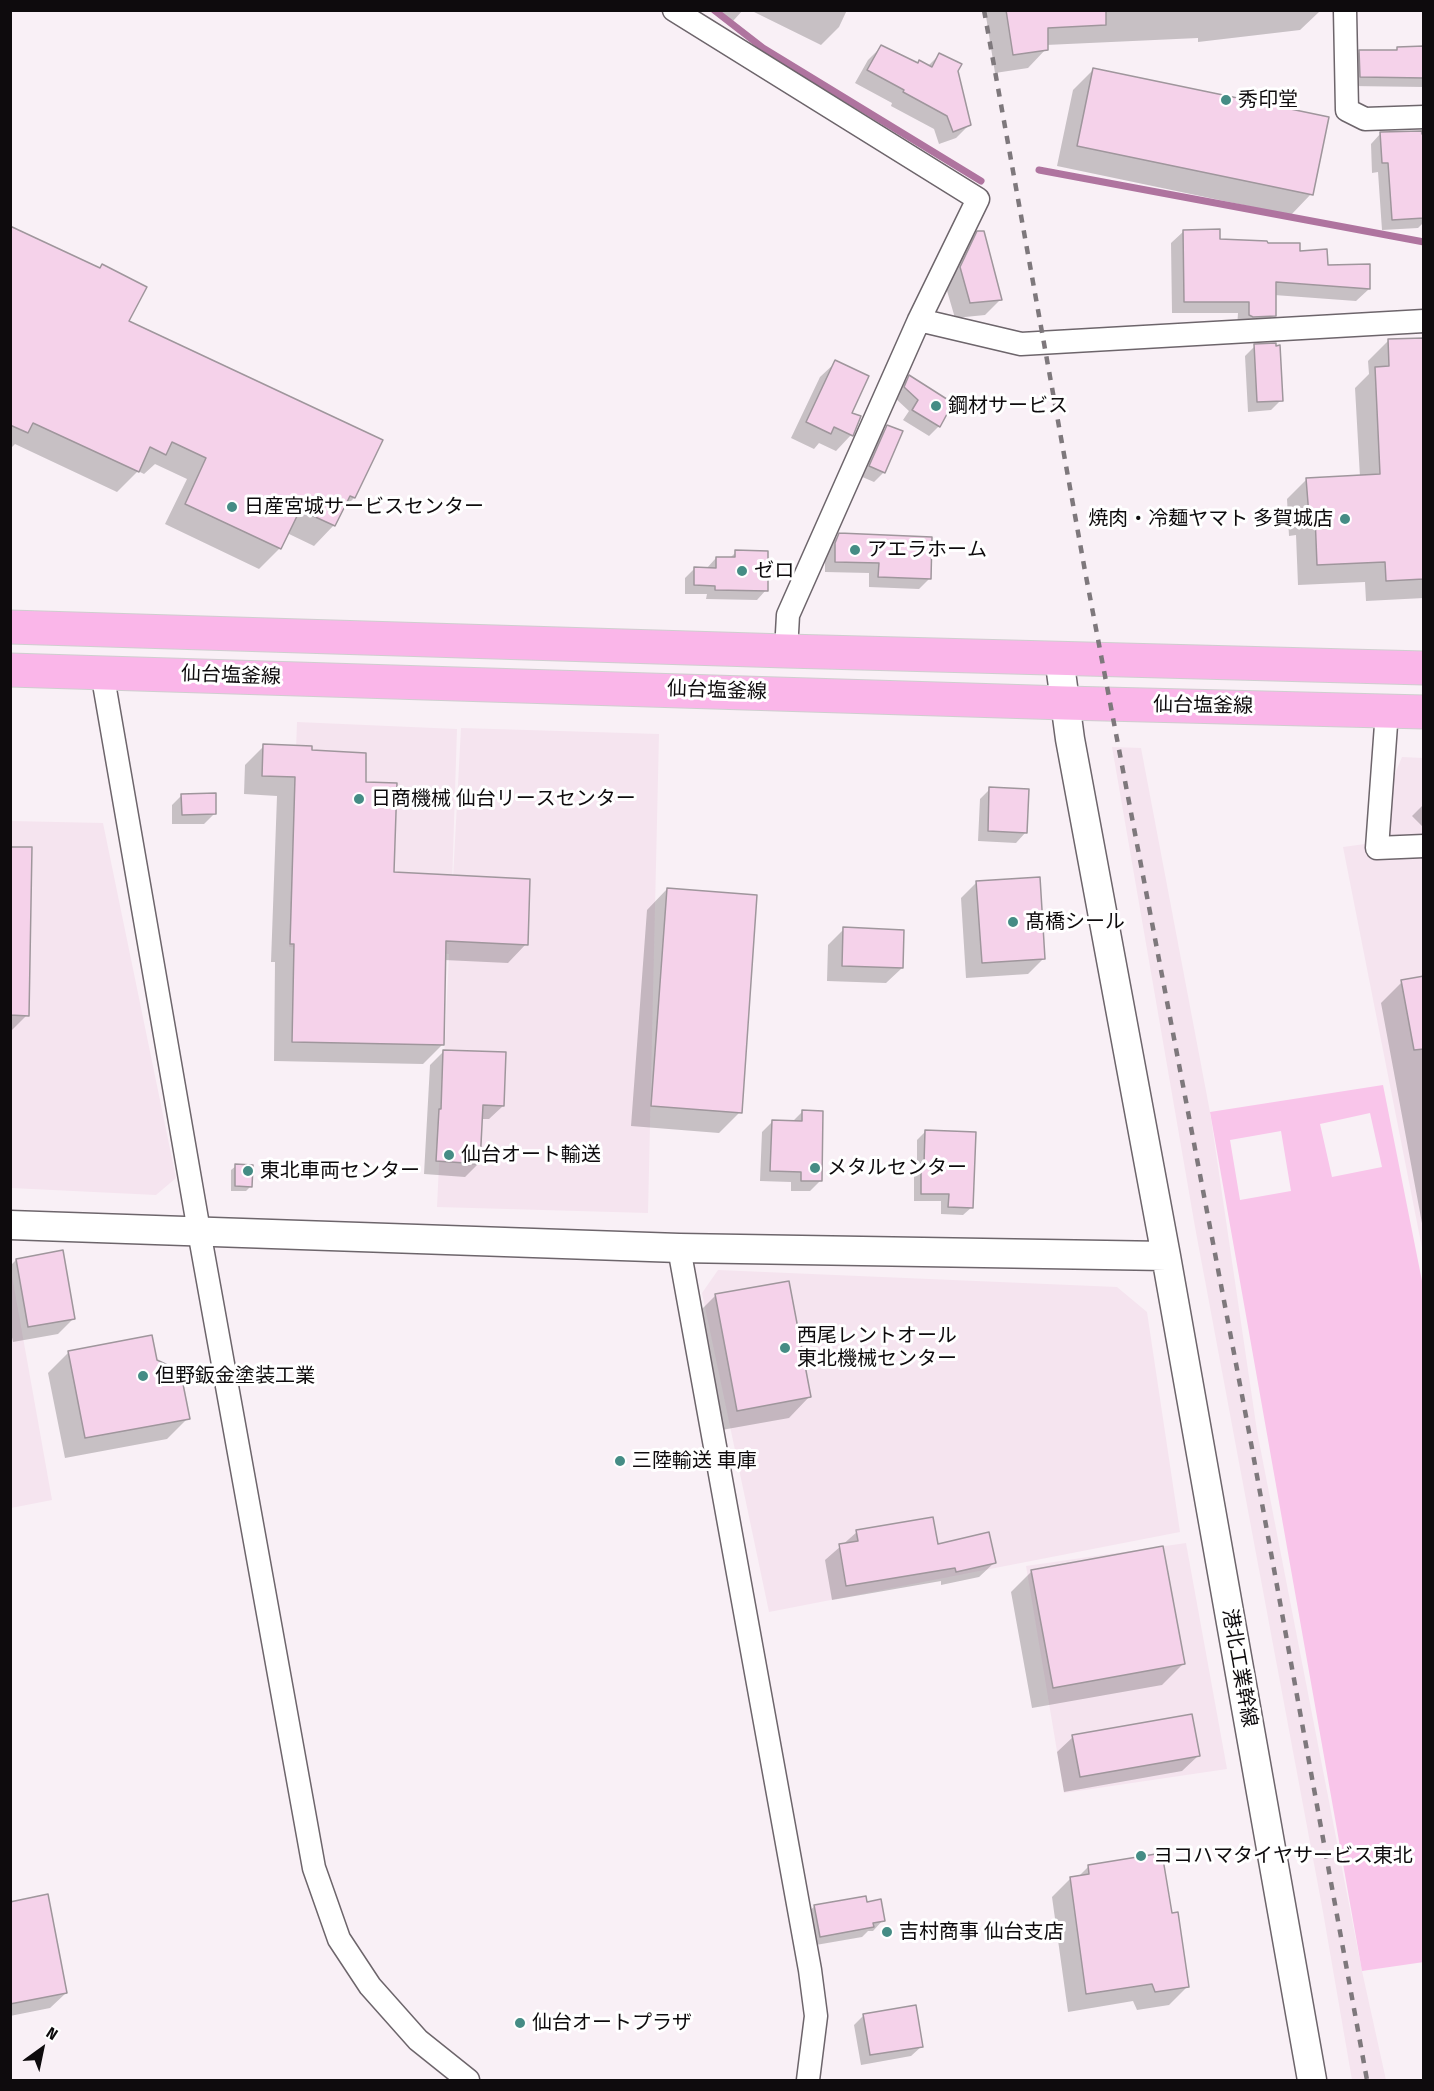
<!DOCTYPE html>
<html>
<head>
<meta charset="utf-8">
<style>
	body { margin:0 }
	#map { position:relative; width:1434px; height:2091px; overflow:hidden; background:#f9f0f6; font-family:"Fira Sans Condensed",sans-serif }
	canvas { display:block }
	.frame { position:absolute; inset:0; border:12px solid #0e0b0d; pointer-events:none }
	.north { position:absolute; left:12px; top:2019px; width:60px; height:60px; -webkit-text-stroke:4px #fff; paint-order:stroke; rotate:33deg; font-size:16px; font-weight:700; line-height:24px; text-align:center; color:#0e0b0d }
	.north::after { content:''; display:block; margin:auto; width:21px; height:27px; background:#0e0b0d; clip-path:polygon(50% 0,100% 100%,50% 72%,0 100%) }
</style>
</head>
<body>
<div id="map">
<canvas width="1434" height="2091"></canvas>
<div class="frame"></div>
<div class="north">N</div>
</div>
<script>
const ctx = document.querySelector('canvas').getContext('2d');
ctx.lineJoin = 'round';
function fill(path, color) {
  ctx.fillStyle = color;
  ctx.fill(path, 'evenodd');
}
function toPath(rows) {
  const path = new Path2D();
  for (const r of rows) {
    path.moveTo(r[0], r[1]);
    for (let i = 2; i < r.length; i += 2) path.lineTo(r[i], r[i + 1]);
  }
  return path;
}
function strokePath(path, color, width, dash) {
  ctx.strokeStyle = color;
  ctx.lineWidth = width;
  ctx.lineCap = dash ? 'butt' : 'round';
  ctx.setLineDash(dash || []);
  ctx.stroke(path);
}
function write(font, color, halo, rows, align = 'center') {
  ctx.font = font + ' "Fira Sans Condensed","Noto Sans JP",sans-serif';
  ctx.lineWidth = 6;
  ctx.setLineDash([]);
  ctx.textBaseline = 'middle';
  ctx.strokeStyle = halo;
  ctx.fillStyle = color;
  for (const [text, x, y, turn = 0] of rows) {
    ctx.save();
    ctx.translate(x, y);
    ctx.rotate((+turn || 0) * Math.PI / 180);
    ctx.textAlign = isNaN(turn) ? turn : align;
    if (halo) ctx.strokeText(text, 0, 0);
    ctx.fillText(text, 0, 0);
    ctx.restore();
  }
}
const built = toPath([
	[297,722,457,729,451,916,461,728,659,734,648,1213,437,1207,449,954,289,947],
	[1112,747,1141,748,1210,1112,1257,1431,1362,1971,1386,2080,1352,2080,1323,1912,1195,1227],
	[1402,757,1423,758,1423,1253,1343,847,1365,844],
	[11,821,103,823,176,1178,156,1195,11,1188],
	[11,1270,52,1500,11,1508,10,1508],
	[718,1270,1117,1287,1147,1312,1180,1532,769,1612,702,1293],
	[1186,1543,1227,1769,1064,1793,1026,1566]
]);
const green = toPath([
	[1383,1085,1424,1291,1424,1962,1362,1971,1210,1112],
	[1370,1113,1382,1167,1332,1177,1320,1124],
	[1281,1131,1291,1191,1240,1200,1230,1140]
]);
const shadow = toPath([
	[713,10,743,10,733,21],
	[750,10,847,10,839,27,821,45],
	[985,10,1319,10,1319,12,1300,30,1198,42,1198,38,1046,45,1046,49,1028,68,995,73],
	[882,46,917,65,928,66,939,55,957,71,969,125,956,138,939,144,934,129,891,106,892,103,855,83,868,60],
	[1424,47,1424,87,1350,86,1350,62,1360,51,1395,51,1398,48],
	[1094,69,1311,194,1291,215,1057,166,1073,90],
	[1381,133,1424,136,1424,222,1418,228,1382,230,1378,172,1372,173,1371,144],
	[10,227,127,322,381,441,354,498,341,511,334,525,314,546,287,533,280,548,259,569,165,524,187,479,155,464,144,474,138,471,117,492,15,444,10,449],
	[1184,231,1219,240,1299,253,1369,289,1356,301,1274,295,1274,315,1262,328,1237,328,1238,313,1172,313,1171,243],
	[978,232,1001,299,985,315,955,318,945,284,962,248],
	[1424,339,1424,598,1366,601,1365,582,1298,585,1296,535,1289,536,1287,499,1307,479,1360,477,1355,388,1369,374,1368,361,1388,341],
	[1255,346,1281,400,1271,410,1248,412,1245,356],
	[836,362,850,414,851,435,836,451,819,443,814,449,791,438,820,377],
	[909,377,939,426,929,436,903,420,909,411,895,398,899,387],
	[887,427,884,472,874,482,860,476,877,437],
	[840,534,929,579,919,589,869,587,869,573,825,572,825,554,829,545],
	[736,552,766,590,757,600,706,599,707,594,685,594,685,578,695,568,706,569,716,558,729,559],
	[264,746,310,752,364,783,393,873,526,944,508,963,444,960,442,1045,423,1064,274,1061,275,962,271,962,277,796,244,794,245,765],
	[990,789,1026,832,1016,843,978,841,980,799],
	[182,795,214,814,204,824,172,824,172,805],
	[1424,804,1424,828,1412,816],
	[10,848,27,1015,10,1032],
	[977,882,1043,959,1028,974,966,978,961,898],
	[667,889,740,1112,719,1133,631,1126,647,910],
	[844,929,902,968,886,983,827,981,828,945],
	[1424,978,1424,1234,1381,1003,1402,982],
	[444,1051,503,1106,489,1119,481,1119,479,1163,465,1177,424,1174,430,1065],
	[803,1111,820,1181,810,1191,791,1191,791,1182,760,1181,762,1132,772,1122,793,1121],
	[925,1132,972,1207,963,1215,941,1214,941,1201,914,1201,914,1173,917,1170,917,1140],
	[236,1166,251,1186,246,1191,231,1191,231,1170],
	[16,1260,74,1318,58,1334,13,1342,10,1328,10,1266],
	[716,1295,809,1397,789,1418,716,1431,695,1316],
	[69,1352,155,1361,188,1418,167,1439,65,1458,48,1373],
	[857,1532,937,1545,994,1563,979,1577,941,1585,941,1581,832,1600,825,1560],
	[1032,1571,1183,1664,1162,1685,1032,1708,1011,1592],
	[1073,1737,1198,1756,1182,1771,1064,1792,1057,1752],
	[1088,1867,1171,1915,1188,1986,1169,2005,1137,2010,1133,2001,1068,2012,1052,1897,1071,1878,1078,1877],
	[10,1903,66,1993,50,2008,10,2016],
	[865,1903,883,1920,873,1931,868,1931,862,1937,810,1946,804,1916,815,1906],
	[864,2015,922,2046,911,2056,861,2065,854,2025]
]);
const stream = toPath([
	[714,10,763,48,981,181],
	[1039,170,1424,242]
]);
const building = toPath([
	[1006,10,1106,10,1106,25,1048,28,1048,50,1013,55,1006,10],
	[881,45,918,63,919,60,932,67,939,53,962,64,958,71,971,125,953,132,947,116,903,92,904,90,867,70,881,45],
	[1424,46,1424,78,1360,77,1359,50,1397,50,1397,47,1424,46],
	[1093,68,1329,117,1313,195,1077,146,1093,68],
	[1422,131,1422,134,1424,134,1424,218,1392,220,1388,163,1382,163,1380,132,1422,131],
	[10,226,100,268,102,264,147,287,129,321,383,440,355,498,350,496,335,526,300,510,281,549,185,504,206,458,172,442,166,455,150,447,139,472,33,423,28,433,10,425,10,226],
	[1220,229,1220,239,1267,241,1268,243,1300,243,1300,251,1327,249,1328,265,1370,264,1370,289,1276,282,1276,316,1253,317,1249,315,1249,302,1184,302,1183,230,1220,229],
	[977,231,984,231,1002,300,970,303,960,267,977,231],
	[1424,338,1424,579,1386,581,1385,562,1317,565,1315,516,1309,516,1306,478,1380,474,1375,367,1389,366,1388,339,1424,338],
	[1276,343,1276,346,1280,345,1283,401,1257,402,1254,344,1276,343],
	[835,360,869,376,852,413,861,416,853,436,834,427,831,434,806,422,835,360],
	[909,375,953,403,940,427,912,410,918,400,904,387,909,375],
	[887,425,903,431,885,473,869,466,887,425],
	[839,533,932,537,931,579,878,577,879,563,835,562,835,543,839,533],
	[735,550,768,551,768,591,715,590,715,586,694,585,694,567,716,568,716,557,735,557,735,550],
	[263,744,312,746,312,750,366,753,366,782,397,783,394,872,530,879,528,945,446,941,444,1045,292,1042,294,944,290,944,295,777,262,776,263,744],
	[989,787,1029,789,1027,833,988,831,989,787],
	[216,793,216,814,182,815,181,794,216,793],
	[10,847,32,847,29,1016,10,1015,10,847],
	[1040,877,1045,959,982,963,976,881,1040,877],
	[667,888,757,895,742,1113,651,1106,667,888],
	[843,927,904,930,903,968,842,966,843,927],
	[1424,976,1424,1049,1414,1050,1401,980,1424,976],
	[443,1050,506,1052,504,1106,483,1105,480,1164,436,1161,439,1109,441,1109,443,1050],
	[802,1110,823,1111,822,1181,801,1181,801,1172,770,1171,772,1120,802,1121,802,1110],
	[925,1130,976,1132,973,1208,948,1207,949,1194,921,1194,921,1163,924,1163,925,1130],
	[235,1164,253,1165,252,1187,235,1186,235,1164],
	[63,1250,75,1319,28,1327,16,1259,63,1250],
	[789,1281,811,1397,737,1411,715,1294,789,1281],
	[152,1335,157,1360,174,1368,182,1379,190,1419,85,1438,68,1351,152,1335],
	[933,1517,938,1544,989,1532,996,1563,956,1572,955,1568,846,1586,839,1544,858,1541,856,1530,933,1517],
	[1163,1546,1185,1664,1053,1688,1031,1570,1163,1546],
	[1192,1714,1200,1756,1080,1777,1072,1735,1192,1714],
	[1162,1853,1172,1913,1178,1912,1189,1987,1155,1992,1152,1984,1086,1994,1070,1877,1089,1874,1088,1865,1162,1853],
	[48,1894,67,1993,10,2004,10,1902,48,1894],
	[866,1896,867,1902,881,1899,885,1921,873,1923,874,1927,820,1937,814,1905,866,1896],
	[916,2005,923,2047,870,2055,863,2014,916,2005]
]);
const minor = toPath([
	[674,10,978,199,919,320,788,615,786,651],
	[1345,10,1347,110,1365,119,1424,117],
	[919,320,1021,344,1424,321],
	[102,672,199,1231,314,1868,339,1939,370,1986,418,2040,468,2080],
	[1387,711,1377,848,1424,846],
	[679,1248,810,1970,816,2016,808,2080]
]);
const tertiary = toPath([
	[1059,657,1070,739,1166,1256,1312,2080],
	[10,1225,679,1248,1166,1256]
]);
const primary = toPath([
	[10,627,786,651,1424,668],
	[10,670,1065,703,1424,712]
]);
const rail = toPath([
	[984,10,1085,571,1249,1432,1367,2080]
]);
const markers = [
	[1226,100,6,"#458c85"],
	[936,406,6,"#458c85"],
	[232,507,6,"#458c85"],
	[1345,519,6,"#458c85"],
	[855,550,6,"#458c85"],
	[742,571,6,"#458c85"],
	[359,799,6,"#458c85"],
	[1013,922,6,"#458c85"],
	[449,1155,6,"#458c85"],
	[815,1168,6,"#458c85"],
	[248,1171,6,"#458c85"],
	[785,1348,6,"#458c85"],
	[143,1376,6,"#458c85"],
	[620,1461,6,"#458c85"],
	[1141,1856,6,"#458c85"],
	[887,1932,6,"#458c85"],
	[520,2023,6,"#458c85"]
];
const poiNames = [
	["秀印堂",1238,100],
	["鋼材サービス",948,406],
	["日産宮城サービスセンター",244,507],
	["焼肉・冷麺ヤマト 多賀城店",1333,519,"right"],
	["アエラホーム",867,550],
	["ゼロ",754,571],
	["日商機械 仙台リースセンター",371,799],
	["髙橋シール",1025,922],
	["仙台オート輸送",461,1155],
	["メタルセンター",827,1168],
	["東北車両センター",260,1171],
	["西尾レントオール",797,1336],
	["東北機械センター",797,1359],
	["但野鈑金塗装工業",155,1376],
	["三陸輸送 車庫",632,1461],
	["ヨコハマタイヤサービス東北",1153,1856],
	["吉村商事 仙台支店",899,1932],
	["仙台オートプラザ",532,2023]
];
const streetNames = [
	["仙台塩釜線",231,676,2],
	["仙台塩釜線",717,691,2],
	["仙台塩釜線",1203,706,1],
	["港北工業幹線",1239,1668,80]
];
fill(built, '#f5e4ef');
fill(green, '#f9c5ea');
fill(shadow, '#0003');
strokePath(stream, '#af749f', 7);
fill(building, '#f5d2ea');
strokePath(building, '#9f969c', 1.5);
strokePath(minor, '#6d656b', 25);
strokePath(tertiary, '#6d656b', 31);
strokePath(primary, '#cfcecf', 35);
strokePath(minor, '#fff', 22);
strokePath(tertiary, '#fff', 28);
strokePath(primary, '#fab6e9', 33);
strokePath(rail, '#7e787c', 4.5, [8, 8]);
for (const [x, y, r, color] of markers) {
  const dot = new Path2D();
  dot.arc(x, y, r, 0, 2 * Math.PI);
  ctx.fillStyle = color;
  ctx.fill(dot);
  strokePath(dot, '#fff', 2);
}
write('20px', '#0e0b0d', '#fff', poiNames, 'left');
write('20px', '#0e0b0d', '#fff', streetNames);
</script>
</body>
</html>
